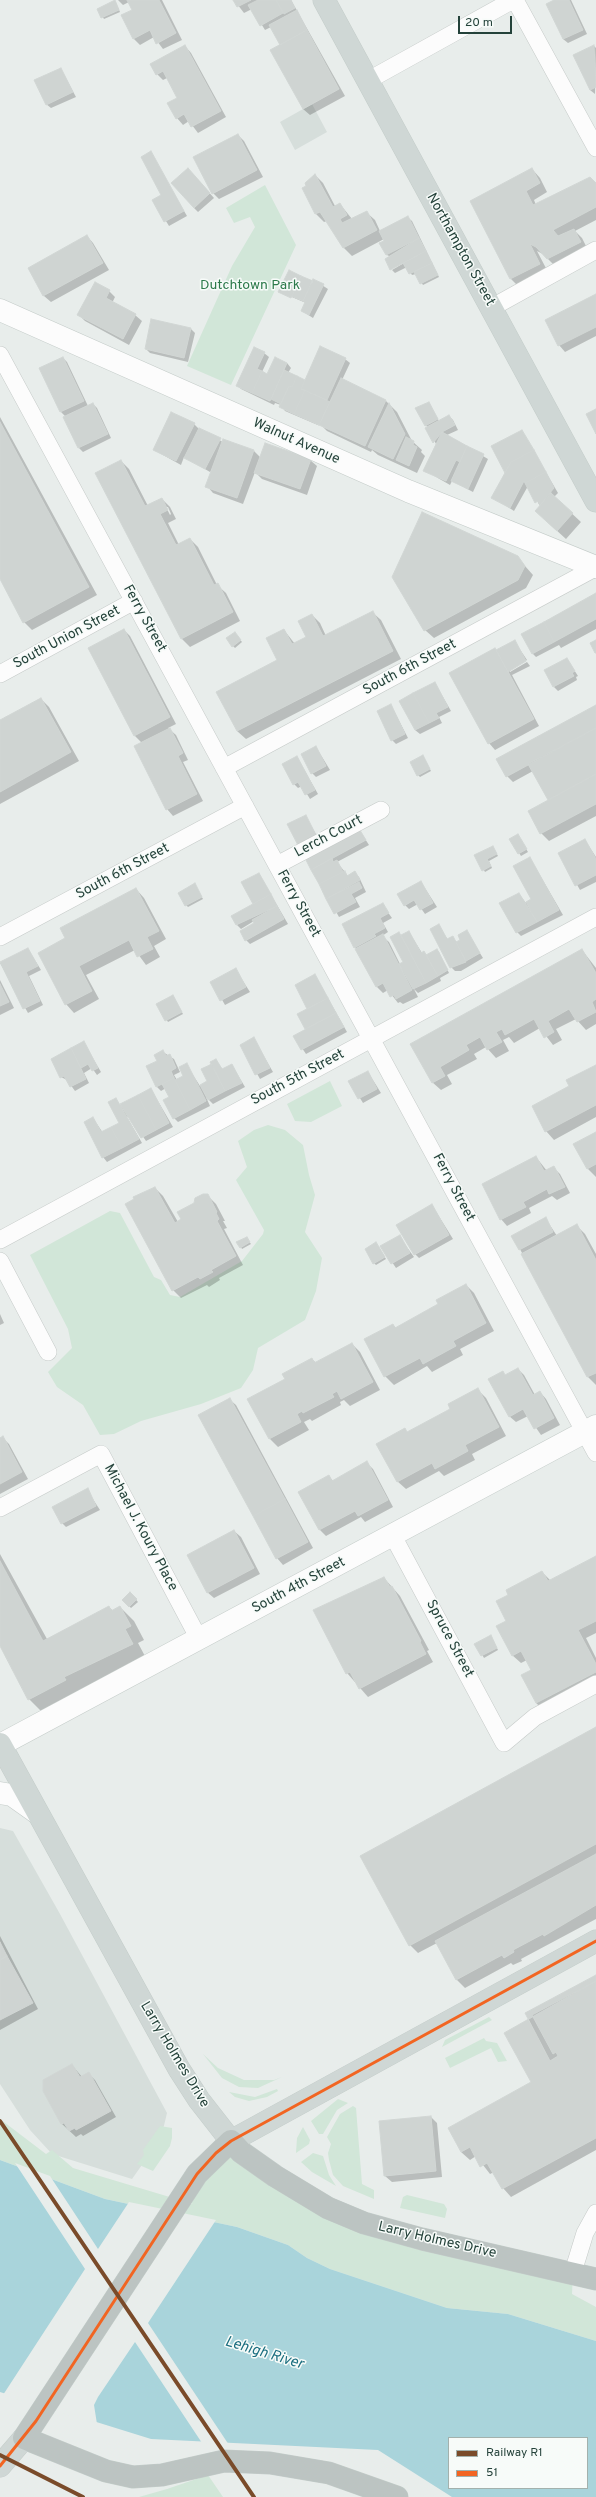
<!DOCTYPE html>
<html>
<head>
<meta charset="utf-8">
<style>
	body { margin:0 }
	#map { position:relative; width:596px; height:2497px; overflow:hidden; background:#e8edeb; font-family:Overpass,sans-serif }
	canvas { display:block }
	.legend { position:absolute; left:448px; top:2437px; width:140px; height:52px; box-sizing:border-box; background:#f7fbf9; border:1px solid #a3b1ad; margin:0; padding:5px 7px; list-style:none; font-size:12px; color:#24423a }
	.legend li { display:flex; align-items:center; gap:8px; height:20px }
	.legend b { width:20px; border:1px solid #a3b1ad }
	.scale { position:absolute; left:458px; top:16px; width:54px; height:18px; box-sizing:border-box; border:2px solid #24423a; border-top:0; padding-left:5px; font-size:12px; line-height:14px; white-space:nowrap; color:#24423a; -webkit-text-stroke:3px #f7fbf9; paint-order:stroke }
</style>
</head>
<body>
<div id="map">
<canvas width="596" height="2497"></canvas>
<ul class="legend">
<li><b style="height:5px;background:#7a4b2a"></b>Railway R1</li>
<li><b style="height:5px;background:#f26522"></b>51</li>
</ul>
<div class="scale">20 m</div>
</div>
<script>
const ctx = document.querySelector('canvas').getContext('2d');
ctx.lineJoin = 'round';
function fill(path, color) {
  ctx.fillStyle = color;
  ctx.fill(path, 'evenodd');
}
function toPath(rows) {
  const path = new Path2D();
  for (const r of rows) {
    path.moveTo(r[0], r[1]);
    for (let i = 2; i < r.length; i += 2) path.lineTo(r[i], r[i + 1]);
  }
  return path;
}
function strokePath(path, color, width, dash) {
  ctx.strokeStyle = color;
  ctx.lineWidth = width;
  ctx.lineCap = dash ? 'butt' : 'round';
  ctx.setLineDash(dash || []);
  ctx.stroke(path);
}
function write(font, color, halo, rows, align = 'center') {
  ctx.font = font + ' Overpass,sans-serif';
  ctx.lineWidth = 3;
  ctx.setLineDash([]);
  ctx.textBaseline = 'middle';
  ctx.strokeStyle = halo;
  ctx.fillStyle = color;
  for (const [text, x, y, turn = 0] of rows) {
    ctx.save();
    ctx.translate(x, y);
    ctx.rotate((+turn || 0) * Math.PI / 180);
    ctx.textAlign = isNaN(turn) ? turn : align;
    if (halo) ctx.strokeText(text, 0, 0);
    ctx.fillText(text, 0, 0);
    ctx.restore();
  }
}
const built = toPath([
	[312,104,327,132,295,150,280,122],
	[0,1828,13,1831,60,1914,167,2113,161,2138,132,2179,52,2154,30,2130,0,2084]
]);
const green = toPath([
	[265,185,296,245,231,385,187,366,232,266,255,227,250,217,234,223,226,208],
	[330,1081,342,1106,311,1122,295,1121,287,1104],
	[268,1125,285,1130,303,1145,309,1175,315,1195,305,1232,322,1258,316,1291,305,1320,258,1348,253,1370,241,1388,201,1404,141,1421,114,1434,100,1435,83,1405,57,1387,48,1372,72,1348,68,1329,30,1255,110,1211,120,1213,154,1277,161,1280,170,1295,180,1297,242,1261,263,1234,264,1230,236,1180,247,1167,238,1141,254,1130],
	[489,2017,492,2020,442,2047,445,2040],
	[484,2038,486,2041,497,2043,507,2061,498,2062,491,2048,450,2068,445,2058],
	[203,2054,218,2068,244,2080,274,2080,282,2077,258,2088,239,2087,222,2078],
	[277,2089,278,2091,267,2097,249,2101,235,2097,229,2092,255,2097],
	[338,2099,348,2103,337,2110,323,2134,319,2134,311,2121],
	[353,2106,356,2108,362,2184,374,2190,374,2199,343,2186,333,2175,329,2160,328,2153,331,2144,327,2137,340,2114],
	[0,2119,46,2154,52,2150,73,2168,193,2204,182,2197,231,2141,313,2199,573,2272,572,2294,596,2307,596,2341,508,2314,447,2308,330,2269,307,2258,288,2245,237,2227,105,2199,0,2160],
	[160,2126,172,2128,172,2138,170,2146,153,2171,137,2164,144,2155,143,2150],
	[303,2127,310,2140,309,2144,296,2153,297,2138],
	[313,2153,323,2156,329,2175,336,2186,312,2172,301,2162],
	[407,2195,444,2204,447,2209,445,2218,400,2208,403,2197],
	[208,2475,223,2497,139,2497,167,2489]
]);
const water = toPath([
	[0,2160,105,2199,237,2227,288,2245,307,2258,330,2269,447,2308,508,2314,596,2341,596,2497,452,2497,378,2450,151,2439,0,2392],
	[449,2438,587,2438,587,2488,449,2488]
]);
const pier = toPath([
	[15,2163,50,2176,98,2249,129,2202,216,2220,148,2323,229,2445,202,2443,135,2342,98,2397,94,2405,97,2424,3,2395,85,2269]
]);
const shadow = toPath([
	[118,0,162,0,182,40,163,49,154,37,140,45,133,38,133,10,129,2,123,5],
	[234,0,291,0,345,96,310,115,303,109,282,45,271,27,265,30,252,9,244,13],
	[557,0,571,0,587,34,568,43,563,39],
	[116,3,120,12,104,19,98,9],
	[185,46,191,53,226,117,198,133,189,121,183,125,177,118,179,98,167,78,163,80,157,74],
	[594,46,596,48,595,94,590,90,574,55],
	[61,69,76,97,51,108,46,104],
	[238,135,244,141,263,177,219,199,213,193],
	[150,153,187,216,169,226,153,200,163,195],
	[532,169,540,178,547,192,534,200,536,205,596,184,596,220,575,231,582,238,588,250,556,267,543,254,537,251,548,272,519,287,511,279,471,201],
	[192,173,214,198,198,212,194,208],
	[315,175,323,183,335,206,340,204,352,219,366,212,375,220,380,231,407,217,412,221,439,277,423,285,416,274,412,275,407,267,395,273,392,270,404,263,387,255,381,243,385,241,384,239,352,256,343,247,327,221,324,222,316,214,303,189,308,186],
	[87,236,93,243,109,270,51,302,44,296,29,269],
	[314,280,328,289,313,318,302,311,306,303,280,292,313,283],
	[109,291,115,297,112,303,135,315,142,321,129,345,85,321,79,315],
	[596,295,596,336,565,352,559,345],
	[191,329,195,333,188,362,150,353,146,349],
	[264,353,269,357,262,372,268,375,287,363,291,368,288,373,305,381,345,359,350,363,342,380,386,401,397,412,412,441,422,450,421,452,425,456,417,473,378,455,372,450,371,452,327,431,320,424,317,424,320,426,285,411,281,405,275,403,274,405,241,389,237,385],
	[63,358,67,362,88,406,93,404,97,408,111,438,83,452,78,447,66,417,61,412],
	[429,403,439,421,449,416,453,420,458,430,447,435,488,459,473,492,452,481,450,485,424,470,436,444,426,425],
	[0,417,97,595,32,630,24,622,0,577],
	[194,424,200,430,223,442,224,440,254,451,261,458,310,460,317,466,307,495,262,479,255,472,243,504,213,493,207,486,213,469,210,472,184,457,181,465,154,450],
	[522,431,558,493,554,497,581,522,566,539,544,519,540,506,528,486,514,511,493,497,506,473],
	[121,461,129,469,148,506,162,499,170,507,176,519,168,523,179,545,190,539,198,547,217,585,226,593,240,621,190,647,182,639,97,473],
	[166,507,168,507,171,514,170,515],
	[517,557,533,575,526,588,434,638,425,630],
	[596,594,596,629,561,648,559,645,536,657,532,653],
	[372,612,381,620,401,659,246,739,237,731,279,661,284,630,295,644,308,638,312,615,320,623,326,636],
	[124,630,130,636,176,724,168,728,176,735,188,760,183,762,203,801,173,816,167,809,142,743,135,736],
	[235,633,242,642,235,648,233,646],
	[515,642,527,660,510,669,510,672,527,662,530,666,512,675,539,726,495,750,489,743,495,649,497,651],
	[567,659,578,676,576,677,577,680,558,691,554,687],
	[435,683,451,711,439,717,442,723,420,734,415,730],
	[41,699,49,707,79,761,0,804,0,721],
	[391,705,408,738,396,744,392,740],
	[596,707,596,816,549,841,541,833,549,801,533,771,513,782,507,776],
	[316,747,330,770,316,777,312,773],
	[423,756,431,771,420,777,418,775],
	[297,757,318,794,310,799,302,786,298,788,294,784],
	[305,816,322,844,305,852],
	[358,828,369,845,337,862,348,876,355,873,359,877,366,892,355,898,360,907,339,917,305,856],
	[519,837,528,852,521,856,510,839],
	[585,840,596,857,596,882,580,890,559,853],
	[493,847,498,856,489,861,492,868,485,872,476,856],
	[530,858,563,915,521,936,517,932,519,894,526,903,532,900],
	[259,874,288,924,250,944,246,940,256,924,254,921,241,929,237,925,254,904],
	[421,882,437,907,425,914,418,904,409,909,405,905],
	[195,885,203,899,188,907,186,905],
	[136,889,144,898,166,939,154,946,160,957,146,965,135,950,86,975,99,999,74,1013,66,1004,67,939],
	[382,904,392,918,383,923,388,932,382,936,389,942,400,964,404,962,401,936,409,932,422,953,427,955,437,950,439,952,449,973,440,978,441,981,418,993,414,989,418,997,403,1004,400,1002,398,1003,388,990,383,993,377,987,355,947],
	[439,926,448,940,452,938,457,942,461,940,467,932,483,958,461,971,455,971,451,967],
	[28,949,41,970,29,976,43,1005,28,1013,0,963],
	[582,950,596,968,596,1024,586,1030,576,1019,556,1029,562,1040,553,1045,540,1028,514,1043,509,1037,503,1040,509,1051,496,1058,486,1047,474,1054,477,1059,447,1075,452,1084,441,1090,432,1082,412,1044],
	[236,970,250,992,225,1005,212,982],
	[315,975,347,1032,306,1054,294,1036,306,1030,298,1015,308,1009],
	[0,980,14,1008,0,1015],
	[173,996,183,1014,168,1022,157,1004],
	[254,1039,273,1072,260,1079,241,1045],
	[84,1043,101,1072,97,1075,92,1068,84,1073,89,1083,75,1091,67,1080,61,1077,52,1059],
	[163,1052,174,1059,180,1072,174,1075,177,1080,185,1076,186,1064,200,1086,209,1081,203,1070,216,1060,223,1070,232,1065,245,1087,213,1104,206,1097,210,1106,178,1122,174,1118,170,1098,166,1088,161,1091,157,1087,159,1061],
	[596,1066,596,1117,554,1140,546,1131,571,1086],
	[368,1072,381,1093,363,1103,350,1082],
	[151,1089,173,1127,146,1141,129,1116,127,1117,142,1143,107,1162,103,1157,93,1118,103,1133,120,1124,115,1099,120,1105],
	[596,1133,596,1177,588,1169,575,1144],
	[536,1157,547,1171,554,1168,560,1174,570,1193,557,1200,552,1196,529,1208,531,1213,507,1226,501,1219],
	[155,1188,163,1196,178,1222,207,1195,216,1204,225,1221,223,1221,227,1228,224,1229,243,1265,219,1278,220,1280,209,1287,207,1285,181,1298,173,1290],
	[432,1205,453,1239,419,1258,415,1254],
	[546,1219,557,1236,577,1226,585,1234,596,1254,596,1385,588,1377,513,1236],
	[399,1236,414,1257,396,1268,382,1247],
	[248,1240,251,1244,242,1249,241,1247],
	[376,1243,386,1259,376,1265,374,1263],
	[466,1285,474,1293,494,1331,460,1349,463,1355,432,1372,427,1366,394,1385,385,1376,393,1325,396,1328,440,1305],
	[0,1314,4,1323,0,1325],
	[352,1344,360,1352,380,1390,350,1406,344,1400,340,1402,341,1405,312,1421,310,1419,304,1422,309,1430,278,1447,270,1439,249,1399,286,1379,312,1359,316,1363],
	[518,1369,524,1375,535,1395,540,1392,546,1399,560,1425,541,1435,528,1416,516,1422,509,1416,506,1376],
	[478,1390,486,1398,506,1436,472,1454,475,1460,444,1476,439,1471,406,1489,397,1481,405,1430,408,1433,452,1410],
	[229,1399,236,1405,313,1548,283,1565,277,1558],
	[3,1438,9,1444,28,1479,0,1494,0,1439],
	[367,1463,373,1469,393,1507,365,1522,361,1517,326,1536,320,1530,300,1492,329,1476,333,1481],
	[87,1490,100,1510,66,1527,62,1523],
	[234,1531,241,1537,260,1574,214,1598,207,1592],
	[0,1554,47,1639,109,1607,113,1611,120,1607,134,1621,144,1640,138,1643,146,1658,43,1713,29,1699,0,1644],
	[596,1557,596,1633,586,1638,596,1658,596,1684,545,1711,536,1703,532,1671,527,1660,521,1663,512,1655,507,1621,510,1595,542,1572,551,1581],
	[384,1578,400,1596,429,1650,427,1651,433,1662,368,1697,347,1673],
	[130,1593,138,1602,131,1608,123,1600],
	[492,1638,498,1650,484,1658,476,1644],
	[596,1728,596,1919,521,1959,522,1961,513,1965,511,1963,465,1988,457,1980,437,1943,418,1953,410,1945],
	[0,1936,38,2009,0,2030],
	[596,1976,596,2150,511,2197,503,2188,494,2172,490,2174,476,2156,470,2160,461,2152,533,2083,529,2020,526,2013],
	[72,2065,82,2077,89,2074,95,2080,116,2117,83,2136,81,2134,76,2137,62,2124,44,2091],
	[431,2117,437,2123,442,2177,392,2182,385,2176]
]);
const building = toPath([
	[115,0,119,10,101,18,97,9,115,0],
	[127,0,159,0,176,33,156,44,150,30,133,39,121,15,132,10,127,0],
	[233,0,251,0,237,7,233,0],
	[258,0,276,0,283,13,260,26,248,5,258,0],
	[276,0,291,0,295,8,284,14,276,0],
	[554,0,569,0,583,30,563,39,546,4,554,0],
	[297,10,307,30,280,45,269,25,297,10],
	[307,30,339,89,303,109,270,50,307,30],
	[185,45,221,111,191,127,184,114,176,119,167,103,177,98,163,71,156,75,150,64,185,45],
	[594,45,596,87,590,90,573,55,594,45],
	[61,68,73,92,46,105,34,80,61,68],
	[238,134,257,170,212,194,193,157,238,134],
	[151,151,184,211,164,222,152,200,161,195,141,157,151,151],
	[188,168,210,193,194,208,171,183,188,168],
	[532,168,540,183,526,191,533,205,590,177,596,183,596,207,553,230,558,236,574,229,581,242,547,259,536,247,530,244,540,264,510,279,470,201,532,168],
	[315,174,333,207,340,203,347,215,340,219,342,223,367,211,377,230,343,248,320,212,315,214,302,188,306,186,305,183,315,174],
	[408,216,419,238,386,255,379,243,384,241,379,231,408,216],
	[87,235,103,263,43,296,28,268,87,235],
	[419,238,426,251,390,270,385,259,419,238],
	[426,251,432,263,409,274,403,263,426,251],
	[432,263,438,275,420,284,414,272,432,263],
	[289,270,301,276,291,298,278,292,289,270],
	[301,276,313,281,303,301,291,296,301,276],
	[313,279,324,284,309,315,301,311,305,302,303,301,313,279],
	[95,282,110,290,106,298,136,314,123,339,77,315,95,282],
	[596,294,596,327,558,346,545,320,596,294],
	[151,319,191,328,184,358,145,349,151,319],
	[320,346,346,358,327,400,301,389,320,346],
	[254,347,265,352,257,369,262,371,252,393,236,386,254,347],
	[63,357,84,401,60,412,39,368,63,357],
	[275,357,287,363,270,401,252,393,262,371,267,374,275,357],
	[284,370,297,376,292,387,289,386,281,404,271,399,284,370],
	[297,376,305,380,301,389,305,390,294,414,279,407,289,386,292,387,297,376],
	[341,378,386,400,365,446,319,425,341,378],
	[305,390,330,402,319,425,294,414,305,390],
	[429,402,438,419,425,426,415,408,429,402],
	[93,403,108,434,78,448,63,417,93,403],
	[389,403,405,434,393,459,368,447,389,403],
	[596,409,596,434,586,414,596,409],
	[171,412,195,423,176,461,153,450,171,412],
	[449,415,455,425,442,432,433,443,425,428,449,415],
	[0,422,89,587,23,623,0,579,0,422],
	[199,428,221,438,205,469,184,458,199,428],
	[522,430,534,450,511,462,505,473,491,446,522,430],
	[442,432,467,446,460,462,456,460,446,481,423,471,442,432],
	[406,437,414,441,413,445,417,447,409,466,396,460,406,437],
	[223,439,254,450,237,498,205,487,223,439],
	[265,443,311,459,300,489,254,473,265,443],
	[467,446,484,454,468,489,451,481,467,446],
	[534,450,546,472,525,483,524,481,510,508,491,498,511,462,534,450],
	[121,460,145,506,162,498,168,510,160,514,176,545,190,538,214,585,218,583,233,612,181,639,95,473,121,460],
	[546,472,554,488,540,505,538,501,535,503,525,483,546,472],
	[551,493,573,513,557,531,535,511,551,493],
	[422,512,518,556,525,566,518,580,424,631,392,577,422,512],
	[596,593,596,619,554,642,544,622,596,593],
	[373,611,393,651,237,731,216,692,277,660,266,638,284,629,292,644,306,637,298,621,312,614,323,636,373,611],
	[544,622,554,642,532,654,521,634,544,622],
	[124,629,170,717,134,736,88,648,124,629],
	[235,632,241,640,232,647,226,638,235,632],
	[515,640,526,661,508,672,496,650,515,640],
	[596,640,596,653,595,653,590,643,596,640],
	[495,648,534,719,488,744,449,673,495,648],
	[567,658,575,671,572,673,574,676,553,687,544,670,567,658],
	[435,682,448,707,436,713,439,718,429,723,413,693,435,682],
	[413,693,429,723,415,730,399,701,413,693],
	[41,698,71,752,0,792,0,720,41,698],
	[391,704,405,734,391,741,377,711,391,704],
	[596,705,596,728,506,777,496,759,596,705],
	[170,728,183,753,178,756,197,794,166,810,134,746,170,728],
	[596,728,596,774,548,800,528,764,596,728],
	[316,746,326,766,311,774,301,754,316,746],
	[423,755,430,769,417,776,410,762,423,755],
	[297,756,315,790,305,795,298,782,293,785,282,764,297,756],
	[596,774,596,804,540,834,528,811,596,774],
	[306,815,318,839,300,849,287,824,306,815],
	[358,827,366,840,311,870,304,856,358,827],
	[518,834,527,849,518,854,509,839,518,834],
	[585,839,596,859,596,875,575,886,558,853,585,839],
	[493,846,497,854,487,859,491,866,482,871,474,855,493,846],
	[530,857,559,910,537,922,526,902,531,899,513,866,530,857],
	[332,858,333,862,337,860,343,872,319,884,311,870,332,858],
	[345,871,347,876,355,871,360,880,326,899,319,884,345,871],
	[259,873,271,894,253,904,241,882,259,873],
	[421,881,433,903,420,910,414,900,404,906,397,894,421,881],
	[359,882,362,888,351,894,356,902,334,914,326,899,359,882],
	[195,883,202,897,185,906,178,893,195,883],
	[136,888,159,931,147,937,153,949,137,957,129,940,79,966,92,991,65,1005,38,953,65,938,60,928,136,888],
	[519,893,537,922,516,933,499,903,519,893],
	[271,894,277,906,236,925,231,916,271,894],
	[383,903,389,913,380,918,385,928,374,934,376,936,354,948,342,924,383,903],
	[277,906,284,919,245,941,240,931,254,923,252,920,277,906],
	[439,924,447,939,453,936,466,962,450,968,430,929,439,924],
	[467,930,480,953,466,961,456,942,460,940,458,935,467,930],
	[409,931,421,953,424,951,438,976,426,983,401,935,409,931],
	[399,932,426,983,413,989,399,964,403,962,390,937,399,932],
	[383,934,412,990,396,999,394,995,390,997,383,983,376,987,355,949,383,934],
	[28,948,38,966,26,972,40,1001,23,1009,0,962,28,948],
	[437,949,448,970,438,976,426,955,437,949],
	[582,949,596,973,596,999,592,1002,596,1012,577,1022,569,1009,548,1021,554,1032,544,1038,534,1019,505,1035,502,1029,496,1032,502,1042,487,1050,480,1037,466,1045,469,1050,440,1067,445,1076,432,1083,410,1044,582,949],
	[236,968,246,987,220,1001,210,982,236,968],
	[315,974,328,998,307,1009,295,985,315,974],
	[0,984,9,1002,0,1006,0,984],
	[173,995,182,1012,165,1021,156,1004,173,995],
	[328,998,336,1013,305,1029,297,1014,328,998],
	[336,1013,344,1027,301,1050,293,1036,336,1013],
	[254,1037,270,1068,255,1075,240,1045,254,1037],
	[84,1041,98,1068,92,1071,88,1064,81,1068,71,1048,84,1041],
	[71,1048,86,1079,70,1087,64,1076,60,1078,51,1059,71,1048],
	[163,1050,166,1056,170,1054,176,1068,171,1071,174,1078,156,1087,146,1066,157,1061,154,1055,163,1050],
	[216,1059,222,1069,232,1064,242,1083,225,1091,210,1062,216,1059],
	[187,1063,206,1101,190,1110,175,1080,183,1076,179,1067,187,1063],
	[212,1064,225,1091,208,1100,200,1085,207,1081,201,1069,212,1064],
	[596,1065,596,1105,545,1132,532,1106,569,1086,566,1080,596,1065],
	[368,1071,377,1089,358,1099,348,1081,368,1071],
	[174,1078,190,1110,173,1119,163,1100,169,1097,162,1084,174,1078],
	[151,1088,169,1123,156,1130,138,1095,151,1088],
	[138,1095,156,1130,141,1138,120,1104,138,1095],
	[116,1098,139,1139,122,1148,111,1127,119,1123,108,1102,116,1098],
	[93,1117,101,1132,111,1127,122,1148,102,1158,84,1122,93,1117],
	[596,1132,596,1164,587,1169,573,1144,596,1132],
	[536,1156,544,1171,554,1166,565,1187,549,1194,547,1189,523,1202,526,1207,500,1220,482,1184,536,1156],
	[155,1187,175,1223,181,1219,177,1212,194,1203,195,1198,203,1194,208,1194,217,1212,216,1213,219,1219,217,1221,236,1256,211,1270,213,1272,200,1279,198,1277,172,1291,125,1204,134,1199,133,1197,155,1187],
	[432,1204,449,1235,414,1255,396,1225,432,1204],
	[546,1217,553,1232,519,1250,511,1236,546,1217],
	[577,1224,596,1260,596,1373,587,1377,521,1254,577,1224],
	[400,1235,410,1253,391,1264,380,1246,400,1235],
	[247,1237,250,1242,240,1248,236,1242,247,1237],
	[376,1242,385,1257,373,1264,365,1249,376,1242],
	[466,1284,486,1323,453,1341,456,1346,423,1364,420,1358,384,1377,364,1339,393,1324,395,1328,438,1304,436,1300,466,1284],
	[352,1343,373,1382,341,1399,337,1391,332,1394,334,1397,303,1413,302,1411,297,1414,301,1422,269,1439,247,1399,285,1379,282,1374,312,1358,314,1363,352,1343],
	[518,1368,533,1395,540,1391,554,1418,534,1429,523,1409,509,1417,488,1379,503,1371,505,1375,518,1368],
	[478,1388,499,1427,465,1445,468,1451,435,1469,432,1463,397,1482,376,1444,405,1428,407,1432,450,1409,448,1404,478,1388],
	[230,1398,285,1499,253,1516,198,1415,230,1398],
	[3,1436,22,1472,0,1484,0,1438,3,1436],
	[367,1461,388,1500,358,1516,355,1511,319,1530,298,1492,329,1475,332,1481,367,1461],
	[88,1488,96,1506,61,1524,52,1507,88,1488],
	[285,1499,308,1542,276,1559,253,1516,285,1499],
	[234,1530,254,1568,207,1593,187,1555,234,1530],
	[596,1556,596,1621,578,1630,596,1664,596,1672,536,1703,521,1675,531,1670,521,1651,512,1656,496,1626,506,1621,496,1601,508,1595,506,1590,542,1571,548,1581,596,1556],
	[0,1561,43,1641,109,1606,111,1611,120,1606,131,1626,125,1629,133,1644,64,1677,66,1680,28,1700,0,1646,0,1561],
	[384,1577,390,1587,392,1586,421,1641,420,1642,426,1654,359,1689,350,1672,346,1674,313,1610,384,1577],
	[130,1592,137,1599,129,1607,122,1600,130,1592],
	[491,1635,497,1648,481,1656,474,1644,491,1635],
	[596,1727,596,1844,409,1946,360,1856,596,1727],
	[596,1854,596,1905,544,1936,543,1934,513,1950,514,1952,504,1958,502,1955,456,1980,435,1941,596,1854],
	[0,1942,7,1956,0,1960,0,1942],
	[7,1956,33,2003,0,2020,0,1960,7,1956],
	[596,1975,596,1981,532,2015,553,2054,556,2052,558,2056,550,2061,525,2013,596,1975],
	[596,1981,596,2138,502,2189,487,2163,480,2167,470,2147,461,2152,448,2128,531,2082,504,2033,596,1981],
	[72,2064,80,2077,89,2072,111,2111,76,2130,75,2128,69,2131,64,2123,61,2124,43,2091,43,2080,72,2064],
	[431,2116,436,2171,384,2176,379,2121,431,2116]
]);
const street = toPath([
	[515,0,596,148],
	[367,81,513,0],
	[491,308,596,250],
	[0,355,596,1453],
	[0,674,134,601],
	[224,768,595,568],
	[277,865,381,810],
	[0,937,245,806],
	[0,1240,596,917],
	[0,1261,48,1352],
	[0,1508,101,1454,199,1639],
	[393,1536,504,1743,535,1717,596,1684],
	[573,2272,585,2233,596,2213]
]);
const secondary = toPath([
	[0,310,408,491,596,567],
	[0,1745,596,1426],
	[0,1793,12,1795,36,1812]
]);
const primary = toPath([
	[324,0,596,501],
	[0,1744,179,2069,199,2100,231,2141,596,1941],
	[0,2466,24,2438]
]);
const highway = toPath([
	[397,2497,329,2473,270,2463,224,2461,162,2475,133,2477,106,2471,24,2438,197,2174,231,2141,241,2152,275,2176,328,2208,364,2223,422,2239,596,2279]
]);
const bus1 = toPath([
	[0,2466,36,2421,197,2174,216,2153,231,2141,596,1941]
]);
const rail1 = toPath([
	[0,2121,254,2497],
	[0,2455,83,2497]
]);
const streetNames = [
	["Northampton Street",460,250,61],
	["Walnut Avenue",296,442,24],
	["Ferry Street",144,619,61],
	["South Union Street",67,638,-28],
	["South 6th Street",410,668,-28],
	["Lerch Court",329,837,-28],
	["South 6th Street",123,872,-28],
	["Ferry Street",298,904,61],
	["South 5th Street",298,1078,-28],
	["Ferry Street",453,1188,62],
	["Michael J. Koury Place",140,1528,62],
	["South 4th Street",299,1586,-28],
	["Spruce Street",449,1639,62],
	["Larry Holmes Drive",174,2055,59],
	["Larry Holmes Drive",437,2241,13]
];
const parkNames = [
	["Dutchtown Park",250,286]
];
const waterNames = [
	["Lehigh River",264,2354,17]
];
fill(built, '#d6dedb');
fill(green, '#d1e6d8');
fill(water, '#a9d4db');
fill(pier, '#e8edeb');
fill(shadow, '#0003');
fill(building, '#cfd4d2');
strokePath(building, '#d1d6d4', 1);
strokePath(street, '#c5cac8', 18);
strokePath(secondary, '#c3cbc8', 23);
strokePath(primary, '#c3ccc9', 23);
strokePath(highway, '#c3ccc9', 23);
strokePath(street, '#fcfcfc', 17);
strokePath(secondary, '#fcfcfc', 22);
strokePath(primary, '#cfd7d5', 22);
strokePath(highway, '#bcc4c2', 22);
strokePath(bus1, '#f26522', 3);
strokePath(rail1, '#7a4b2a', 4);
write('14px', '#24423a', '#f7fbf9', streetNames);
write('14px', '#2d7a4b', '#f7fbf9', parkNames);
write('italic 15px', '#1c6f80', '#f7fbf9', waterNames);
</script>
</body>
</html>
